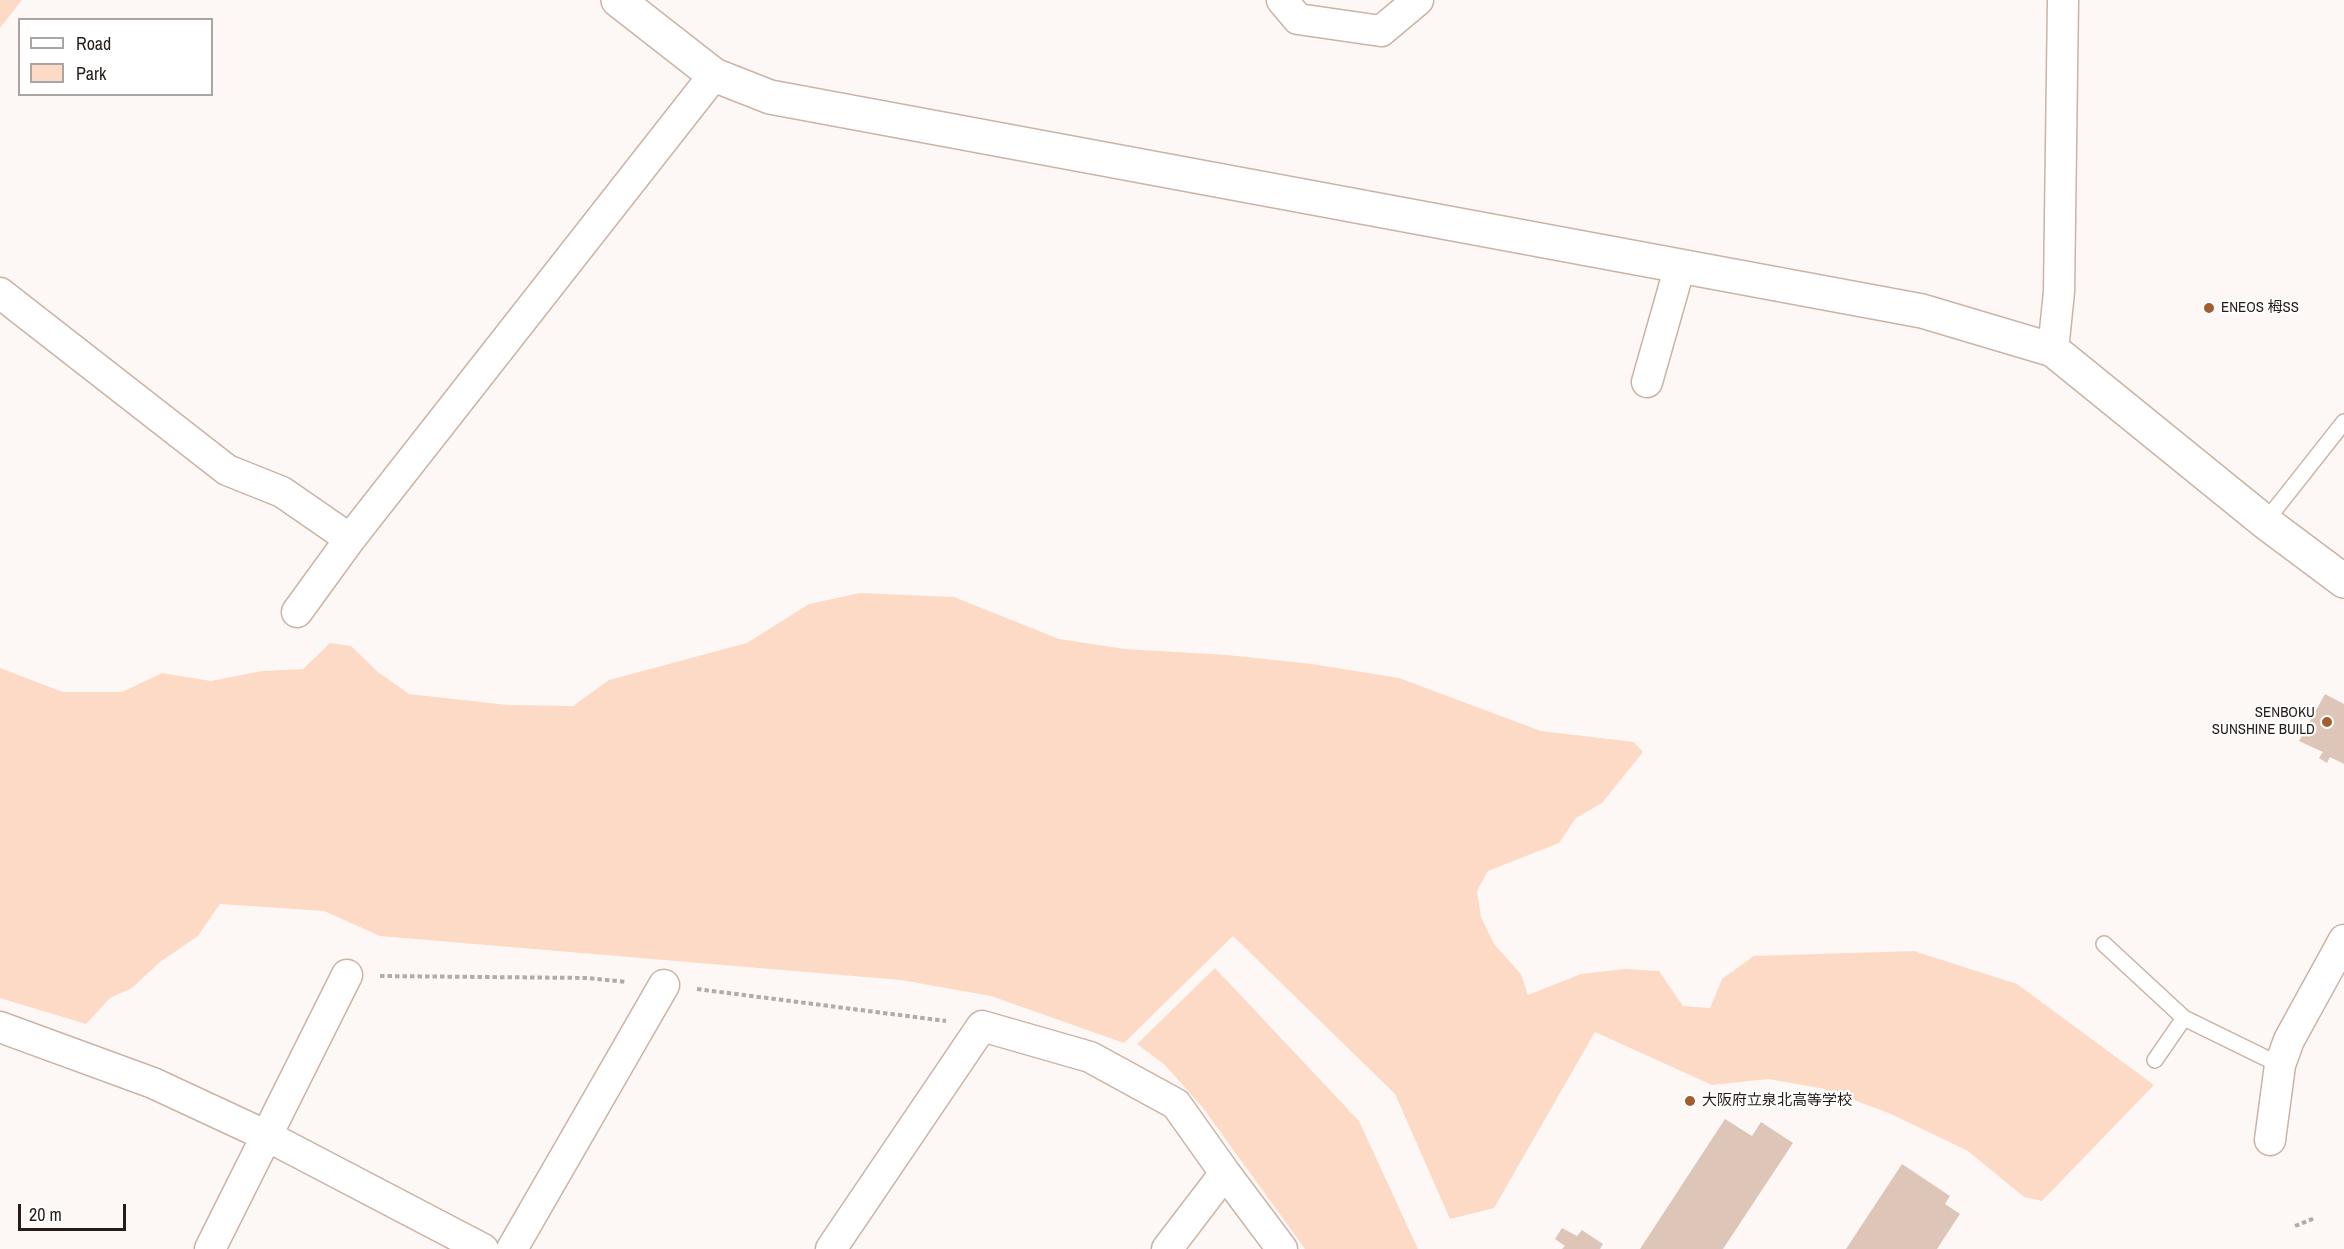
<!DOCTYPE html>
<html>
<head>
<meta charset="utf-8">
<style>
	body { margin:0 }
	#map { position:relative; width:2344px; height:1249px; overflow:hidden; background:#fdf8f5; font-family:"Archivo Narrow",sans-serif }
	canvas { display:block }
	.legend { position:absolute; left:18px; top:18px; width:195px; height:78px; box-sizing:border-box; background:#fff; border:2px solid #a8a5a3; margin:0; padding:8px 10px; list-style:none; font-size:18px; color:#261d18 }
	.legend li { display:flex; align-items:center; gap:12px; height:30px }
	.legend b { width:30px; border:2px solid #a8a5a3 }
	.scale { position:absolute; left:18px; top:1204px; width:108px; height:27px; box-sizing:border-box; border:3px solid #261d18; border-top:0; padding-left:8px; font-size:18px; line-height:21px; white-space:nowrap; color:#261d18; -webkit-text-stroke:4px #fff; paint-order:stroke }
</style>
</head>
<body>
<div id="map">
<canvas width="2344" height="1249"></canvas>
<ul class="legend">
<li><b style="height:8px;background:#fff"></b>Road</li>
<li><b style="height:16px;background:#fddac6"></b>Park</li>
</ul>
<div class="scale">20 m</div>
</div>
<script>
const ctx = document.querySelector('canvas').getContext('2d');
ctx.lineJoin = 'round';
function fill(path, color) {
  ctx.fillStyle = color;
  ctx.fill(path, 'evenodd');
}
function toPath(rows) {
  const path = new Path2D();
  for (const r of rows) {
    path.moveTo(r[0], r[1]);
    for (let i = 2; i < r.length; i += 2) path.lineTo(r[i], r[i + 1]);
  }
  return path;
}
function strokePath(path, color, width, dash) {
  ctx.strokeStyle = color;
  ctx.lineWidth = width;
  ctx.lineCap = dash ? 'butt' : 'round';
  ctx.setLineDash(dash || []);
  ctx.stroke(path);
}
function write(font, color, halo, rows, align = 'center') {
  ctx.font = font + ' "Archivo Narrow","Noto Sans JP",sans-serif';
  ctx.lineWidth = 4.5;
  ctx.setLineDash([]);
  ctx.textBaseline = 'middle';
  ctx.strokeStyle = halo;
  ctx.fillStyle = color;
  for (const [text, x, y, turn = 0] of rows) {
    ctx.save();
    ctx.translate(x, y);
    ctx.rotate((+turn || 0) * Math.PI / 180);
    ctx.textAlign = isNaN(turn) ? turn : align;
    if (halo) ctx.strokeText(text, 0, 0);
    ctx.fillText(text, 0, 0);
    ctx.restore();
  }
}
const green = toPath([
	[0,0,22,0,0,28],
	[860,593,954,597,1059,639,1125,649,1227,655,1312,664,1399,678,1541,731,1634,742,1643,752,1602,803,1576,818,1559,843,1488,871,1477,891,1481,917,1494,944,1521,974,1528,995,1581,974,1625,969,1659,971,1683,1006,1710,1008,1722,979,1754,956,1914,951,2017,984,2154,1085,2042,1201,2024,1197,1968,1151,1891,1114,1825,1089,1768,1079,1712,1085,1595,1032,1494,1208,1450,1219,1395,1094,1233,936,1124,1043,991,996,901,980,380,936,324,911,220,904,198,936,160,962,132,988,110,998,86,1024,0,998,0,668,63,692,122,692,162,673,211,681,262,671,303,669,330,643,351,646,378,672,409,694,508,705,573,706,609,680,747,643,809,604],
	[1215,968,1359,1121,1418,1249,1305,1249,1203,1108,1165,1065,1137,1044]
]);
const building = toPath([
	[2325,694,2344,704,2344,764,2330,757,2327,763,2319,758,2323,752,2299,741],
	[1725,1119,1752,1136,1761,1122,1793,1143,1723,1249,1640,1249],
	[1902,1164,1950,1196,1945,1204,1960,1214,1937,1249,1846,1249],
	[1562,1228,1577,1236,1582,1230,1603,1244,1600,1249,1562,1249,1565,1246,1555,1239]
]);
const path = toPath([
	[380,976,588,978,627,982],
	[697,989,946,1021],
	[2295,1226,2315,1218]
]);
const service = toPath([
	[2265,522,2344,422],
	[2104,944,2184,1018,2280,1065],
	[2155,1060,2184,1018]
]);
const minor = toPath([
	[1282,0,1298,19,1381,31,1418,0],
	[0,293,227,470,282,492,350,539],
	[2053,350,2059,292,2063,0],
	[1647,382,1680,266],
	[297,612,350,539,714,75],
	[0,1027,153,1083,267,1136,483,1249],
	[2270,1140,2280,1065,2289,1040,2344,940],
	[1225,1173,1282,1249],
	[210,1249,347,975],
	[512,1249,664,985],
	[831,1249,982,1026,1090,1057,1176,1104,1225,1173,1167,1249]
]);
const tertiary = toPath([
	[618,0,714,75,770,97,1922,311,2053,350,2265,522,2344,581]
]);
const markers = [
	[2209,308,6,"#a25d30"],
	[2327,722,6,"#a25d30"],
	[1690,1101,6,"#a25d30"]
];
const poiNames = [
	["ENEOS 栂SS",2221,308],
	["SENBOKU",2315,713,"right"],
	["SUNSHINE BUILD",2315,730,"right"],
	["大阪府立泉北高等学校",1702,1101]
];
fill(green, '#fddac6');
fill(building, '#ddc5b7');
strokePath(service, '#cbb3a5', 18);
strokePath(minor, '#cbb3a5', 33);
strokePath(tertiary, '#cbb3a5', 36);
strokePath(path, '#b2aca8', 4, [4.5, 3]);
strokePath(service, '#fff', 15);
strokePath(minor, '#fff', 30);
strokePath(tertiary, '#fff', 33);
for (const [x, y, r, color] of markers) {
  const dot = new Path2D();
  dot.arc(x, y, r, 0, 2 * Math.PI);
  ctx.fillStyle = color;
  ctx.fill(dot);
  strokePath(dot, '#fff', 2);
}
write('15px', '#261d18', '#fff', poiNames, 'left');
</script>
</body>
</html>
